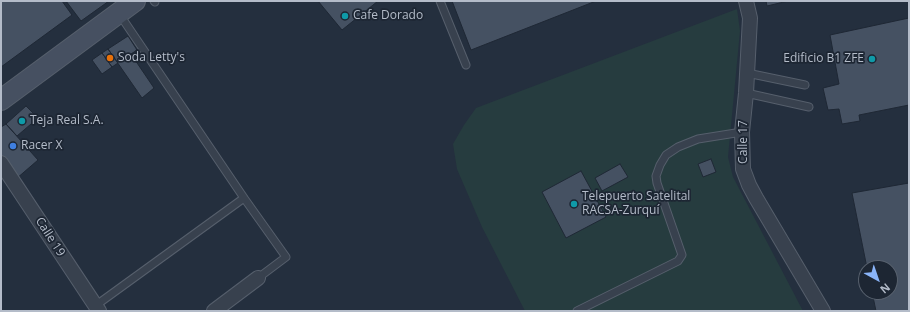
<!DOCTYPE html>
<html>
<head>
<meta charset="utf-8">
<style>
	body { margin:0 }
	#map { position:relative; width:910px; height:312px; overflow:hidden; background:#242f3e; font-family:"Open Sans",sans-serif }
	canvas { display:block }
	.frame { position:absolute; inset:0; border:2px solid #b4bcc9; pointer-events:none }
	.north { position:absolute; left:858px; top:260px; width:40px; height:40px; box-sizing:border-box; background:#1d2633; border:1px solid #59626f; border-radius:50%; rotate:140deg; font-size:11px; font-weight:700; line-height:16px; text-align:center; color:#b4bcc9 }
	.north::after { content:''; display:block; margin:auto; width:14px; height:18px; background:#8ab4f8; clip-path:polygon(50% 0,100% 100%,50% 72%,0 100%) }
</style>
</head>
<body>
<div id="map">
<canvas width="910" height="312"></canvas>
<div class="frame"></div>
<div class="north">N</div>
</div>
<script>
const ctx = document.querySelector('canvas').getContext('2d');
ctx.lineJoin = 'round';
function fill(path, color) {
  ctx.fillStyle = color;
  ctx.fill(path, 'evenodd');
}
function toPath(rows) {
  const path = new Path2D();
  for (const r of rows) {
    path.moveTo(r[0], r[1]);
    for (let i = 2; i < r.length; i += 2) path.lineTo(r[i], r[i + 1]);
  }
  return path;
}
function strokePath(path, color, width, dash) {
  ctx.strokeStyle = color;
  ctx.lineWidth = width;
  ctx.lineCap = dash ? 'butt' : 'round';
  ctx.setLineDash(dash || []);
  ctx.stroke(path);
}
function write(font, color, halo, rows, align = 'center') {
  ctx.font = font + ' "Open Sans",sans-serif';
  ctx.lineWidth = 3.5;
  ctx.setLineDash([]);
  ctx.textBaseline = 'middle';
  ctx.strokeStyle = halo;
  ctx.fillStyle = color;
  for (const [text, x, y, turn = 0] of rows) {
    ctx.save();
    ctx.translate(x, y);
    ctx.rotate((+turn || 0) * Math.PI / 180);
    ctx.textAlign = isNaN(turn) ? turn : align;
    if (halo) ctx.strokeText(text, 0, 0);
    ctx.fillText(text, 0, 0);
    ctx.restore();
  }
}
const green = toPath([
	[737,9,740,31,728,157,733,177,803,311,525,311,482,227,457,169,453,144,464,125,476,108]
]);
const building = toPath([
	[1,1,62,1,72,15,1,67,1,1],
	[66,1,109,1,81,21,66,1],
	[318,1,378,1,342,30,318,1],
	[452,1,596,1,471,50,452,1],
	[766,1,788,1,767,6,766,1],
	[909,18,909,105,859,115,860,121,842,124,839,109,828,110,823,88,839,84,830,35,909,18],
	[128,36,137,50,131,54,154,88,142,98,108,49,128,36],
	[108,49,118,63,112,67,102,53,108,49],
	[102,53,112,67,102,74,92,60,102,53],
	[26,106,38,118,17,136,6,124,26,106],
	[6,124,38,160,16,179,1,155,1,127,6,124],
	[711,159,716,172,703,177,698,164,711,159],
	[620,164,628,177,602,191,595,178,620,164],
	[581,171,606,217,566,238,542,192,581,171],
	[909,183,909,311,876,311,872,292,890,292,890,268,867,268,852,193,909,183]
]);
const lane = toPath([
	[154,1,155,2],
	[440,1,466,65],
	[120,15,244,198,286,257,258,278],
	[747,73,805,85],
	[746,93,809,107],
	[95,306,244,198],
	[577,311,678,261,682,255,657,183,656,176,660,165,666,155,678,147,698,139,742,132]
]);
const street = toPath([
	[746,1,750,18,746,93,742,132,743,169,749,185,756,198,823,311],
	[1,163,99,311],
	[214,311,258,278]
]);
const secondary = toPath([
	[1,100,135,1]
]);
const markers = [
	[345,16,4,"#0f9aa8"],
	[110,58,4,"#e8710a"],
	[872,59,4,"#0f9aa8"],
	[22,121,4,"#0f9aa8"],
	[13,146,4,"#3f7fe0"],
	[574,204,4,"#0f9aa8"]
];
const poiNames = [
	["Cafe Dorado",353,16],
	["Soda Letty's",118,58],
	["Edificio B1 ZFE",864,59,"right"],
	["Teja Real S.A.",30,121],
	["Racer X",21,146],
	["Telepuerto Satelital",582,197],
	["RACSA-Zurquí",582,211]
];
const streetNames = [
	["Calle 17",744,142,-90],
	["Calle 19",50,237,57]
];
fill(green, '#263c3f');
fill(building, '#455162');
strokePath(building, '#1f2835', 1);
strokePath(lane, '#565f6c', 9);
strokePath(street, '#565f6c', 16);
strokePath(secondary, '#565f6c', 22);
strokePath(lane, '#38414e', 7);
strokePath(street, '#38414e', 14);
strokePath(secondary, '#465061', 20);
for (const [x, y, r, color] of markers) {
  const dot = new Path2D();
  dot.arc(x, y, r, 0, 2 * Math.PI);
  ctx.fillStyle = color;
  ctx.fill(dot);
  strokePath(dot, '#1d2633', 1.5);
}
write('12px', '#b4bcc9', '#1d2633', poiNames, 'left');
write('12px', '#b4bcc9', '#1d2633', streetNames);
</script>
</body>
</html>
